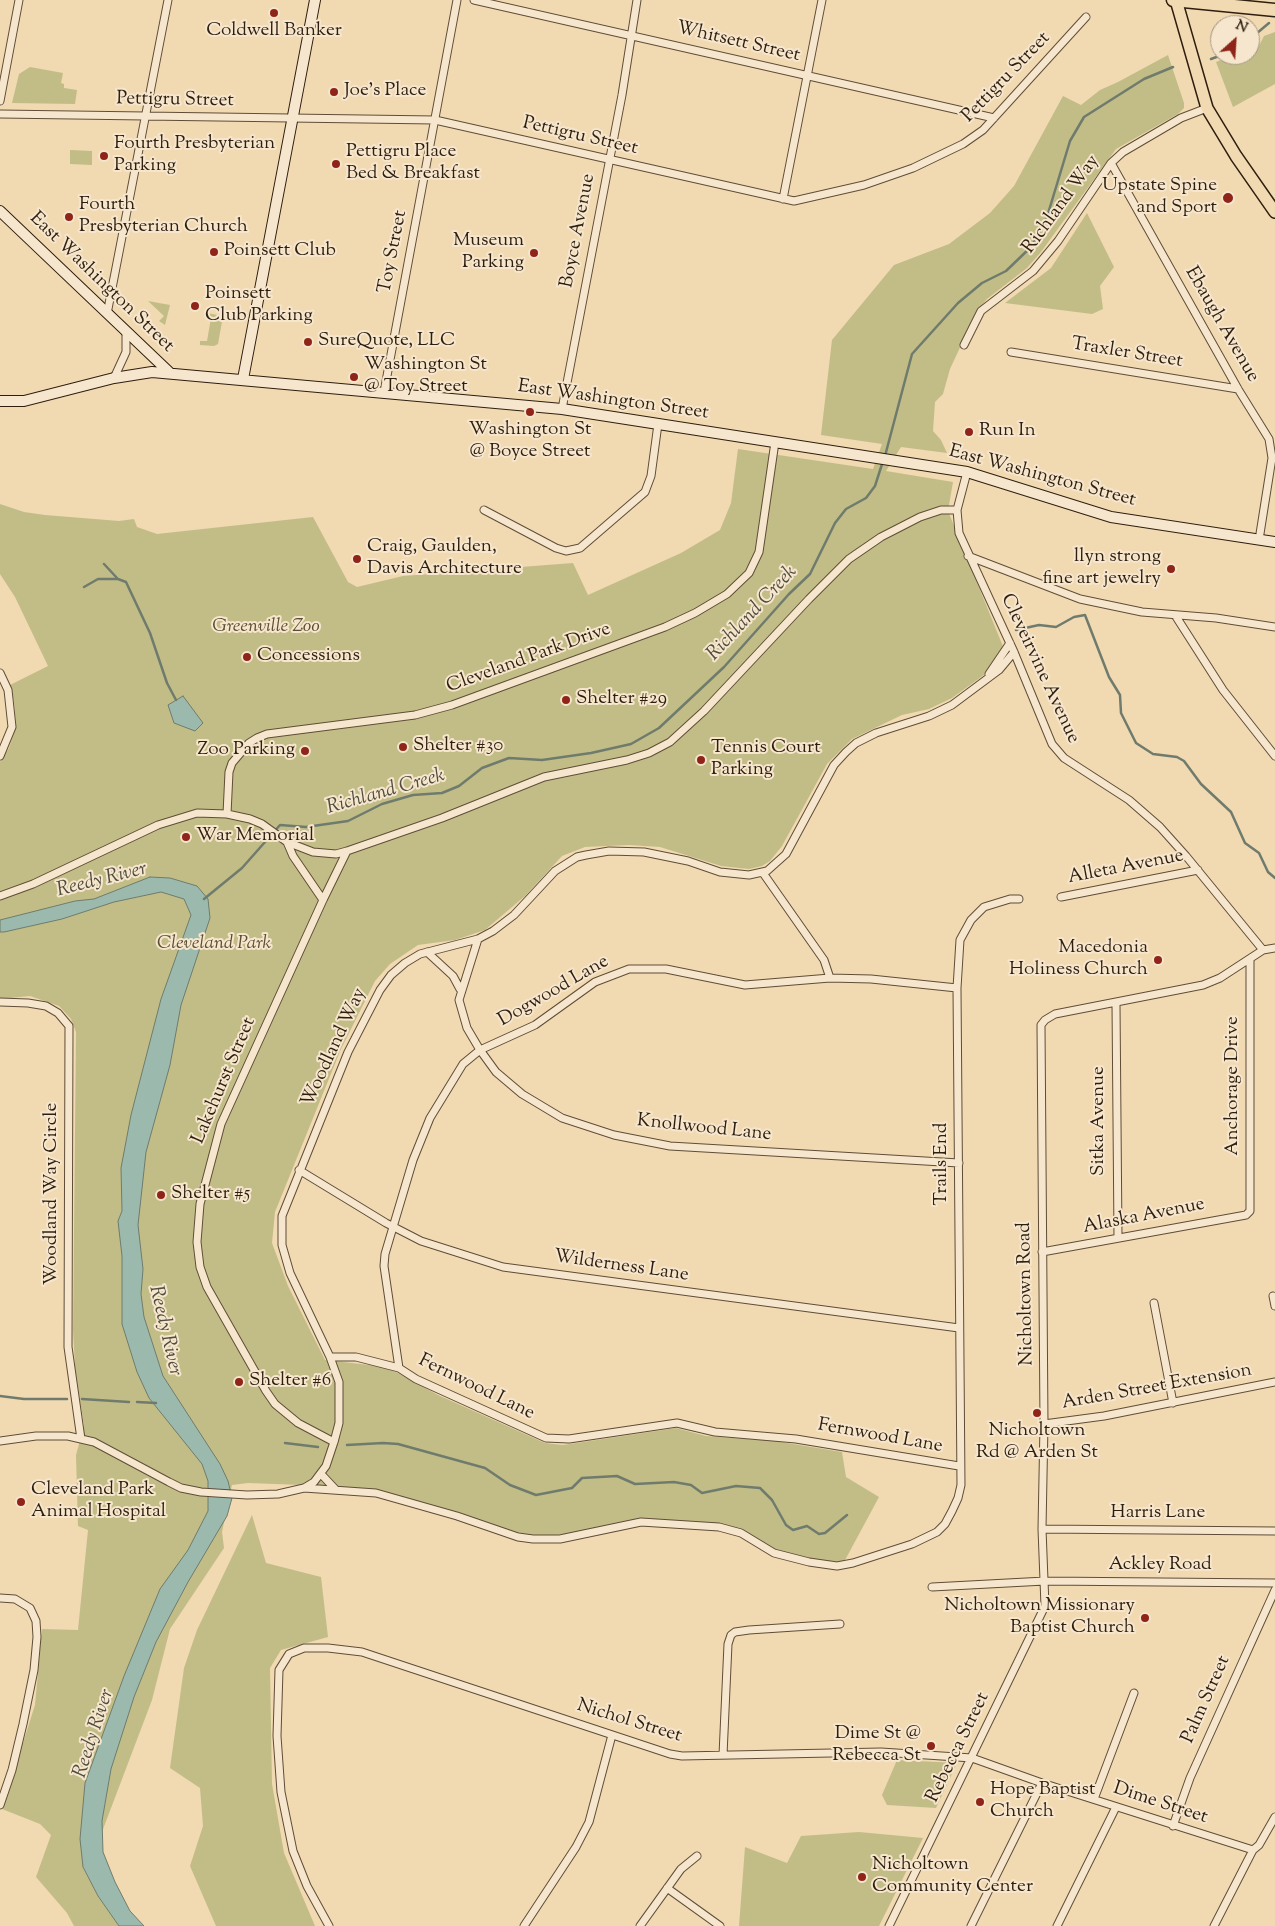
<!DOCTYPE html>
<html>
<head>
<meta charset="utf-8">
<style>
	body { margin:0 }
	#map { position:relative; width:1275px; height:1926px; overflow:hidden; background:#f1d9b2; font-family:"Sorts Mill Goudy",serif }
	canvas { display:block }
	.north { position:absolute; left:1210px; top:15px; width:50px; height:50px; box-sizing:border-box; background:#f6e6cd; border:1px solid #a69681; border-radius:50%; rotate:26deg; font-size:14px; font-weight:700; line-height:20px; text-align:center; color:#2e1e0e }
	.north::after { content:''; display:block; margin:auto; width:18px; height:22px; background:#8f2418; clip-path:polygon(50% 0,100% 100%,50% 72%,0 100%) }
</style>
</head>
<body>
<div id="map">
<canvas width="1275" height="1926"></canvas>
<div class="north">N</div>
</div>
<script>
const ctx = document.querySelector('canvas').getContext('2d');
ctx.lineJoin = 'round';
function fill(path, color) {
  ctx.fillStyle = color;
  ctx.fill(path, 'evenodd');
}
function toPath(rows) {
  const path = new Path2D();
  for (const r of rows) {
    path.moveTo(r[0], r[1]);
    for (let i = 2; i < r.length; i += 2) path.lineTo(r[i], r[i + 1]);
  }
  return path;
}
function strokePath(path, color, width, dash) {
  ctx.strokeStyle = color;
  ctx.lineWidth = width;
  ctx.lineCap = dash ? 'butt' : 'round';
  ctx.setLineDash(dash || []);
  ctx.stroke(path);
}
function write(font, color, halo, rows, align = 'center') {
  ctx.font = font + ' "Sorts Mill Goudy",serif';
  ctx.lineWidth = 4;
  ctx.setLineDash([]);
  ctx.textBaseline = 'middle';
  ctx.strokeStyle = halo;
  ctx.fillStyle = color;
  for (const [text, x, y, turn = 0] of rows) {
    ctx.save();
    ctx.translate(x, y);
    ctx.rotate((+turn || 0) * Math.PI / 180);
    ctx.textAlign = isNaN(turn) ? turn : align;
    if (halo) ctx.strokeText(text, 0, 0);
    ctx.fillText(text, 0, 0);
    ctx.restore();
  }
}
const green = toPath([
	[1275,32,1275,84,1233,107,1216,62,1234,55,1250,55,1250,49,1259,46,1264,36],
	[1168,55,1184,103,1184,108,1178,114,1116,149,1041,252,1027,268,987,299,977,311,950,369,943,394,935,402,933,431,941,440,947,453,901,447,886,471,953,482,948,511,1004,649,988,672,952,698,929,709,902,715,852,739,827,764,782,846,770,861,762,866,749,869,721,866,660,847,629,845,585,847,562,856,525,896,485,930,455,940,418,945,390,964,375,981,341,1049,275,1212,272,1243,288,1286,325,1360,378,1366,396,1372,438,1395,545,1443,563,1445,676,1428,706,1436,775,1441,842,1452,846,1477,879,1497,844,1562,811,1560,768,1548,740,1529,722,1525,640,1519,575,1533,537,1537,514,1533,461,1514,329,1486,248,1483,232,1485,222,1532,224,1548,170,1629,152,1700,97,1845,83,1867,98,1896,119,1926,74,1926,67,1913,36,1877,51,1835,40,1824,2,1809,35,1705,42,1629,78,1630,88,1530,78,1526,76,1455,84,1426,75,1367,73,1330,76,1032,71,1019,59,1006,30,996,0,999,0,762,9,748,16,727,14,702,10,685,48,666,15,597,0,574,0,504,24,512,45,515,119,521,134,519,137,527,157,534,313,517,348,582,357,587,403,576,573,563,588,595,681,553,720,530,731,503,738,449,873,469,882,444,821,435,832,340,894,265,949,244,990,213,1014,186,1063,96,1081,105,1100,90,1118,82],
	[30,67,63,73,61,83,64,84,64,88,77,90,75,104,12,103,19,74],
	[70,150,92,151,92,165,70,164],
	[1087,213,1114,267,1100,286,1103,309,1092,314,1005,303,1051,268],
	[148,301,170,305,165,325,159,321,164,316],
	[207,313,223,316,218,344,214,346,200,345,200,341,207,341,211,318,206,317],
	[252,1515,266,1563,321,1577,328,1637,281,1650,270,1668,272,1784,284,1853,315,1926,216,1926,190,1866,203,1826,200,1788,170,1768,184,1668,197,1630],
	[897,1760,957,1763,936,1808,887,1805,882,1795],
	[859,1832,923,1838,879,1926,739,1926,745,1847,787,1863,801,1836]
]);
const water = toPath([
	[183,696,203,723,195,731,174,723,168,705,183,696],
	[150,877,170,878,197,886,208,899,210,918,181,1005,170,1065,146,1152,138,1225,143,1269,141,1294,144,1317,163,1376,220,1464,228,1481,232,1498,227,1516,188,1582,156,1642,134,1697,111,1769,102,1821,103,1852,115,1882,130,1911,144,1926,119,1926,98,1896,83,1867,80,1839,85,1783,124,1676,160,1589,188,1550,208,1511,208,1481,202,1464,149,1398,137,1372,122,1324,122,1256,118,1221,122,1211,121,1168,131,1115,161,999,191,915,184,899,161,892,114,902,62,919,4,932,0,932,0,920,75,901,94,899,150,877]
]);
const stream = toPath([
	[1250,39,1269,23],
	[1211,59,1222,55],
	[885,456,912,354,958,303,982,283,1006,271,1032,246,1047,217,1070,141,1084,117,1144,79,1173,67],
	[104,564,117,578],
	[84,587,98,579,118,579,126,582,150,633,167,683,176,700],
	[1016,630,1039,625,1056,627,1074,617,1085,615,1109,677,1120,695,1121,713,1136,743,1153,754,1177,757,1184,761,1201,784,1231,812,1245,843,1259,853,1268,872,1275,878],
	[204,899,242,868,280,825,306,827,348,821,382,804,413,795,442,793,459,786,482,768,509,758,542,760,591,753,631,744,659,728,724,667,789,594,810,574,835,523,846,509,866,498,875,486,883,461],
	[0,1396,24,1399,67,1399],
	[82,1399,129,1402],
	[137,1402,156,1403],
	[285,1443,318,1447],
	[347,1445,383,1443,398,1444,485,1468,510,1485,536,1495,572,1488,582,1478,617,1476,635,1484,674,1482,691,1485,702,1493,736,1486,760,1488,772,1500,786,1525,793,1530,807,1526,819,1534,825,1533,847,1515]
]);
const street = toPath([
	[474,0,994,118],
	[0,101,19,0],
	[0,114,435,120,794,201,864,185,913,168,963,144,983,130,1086,17],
	[1111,163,1238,389,1269,439,1272,458,1259,540],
	[783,199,822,0],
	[107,314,168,0],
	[964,345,981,311,1033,271,1058,241,1111,163,1123,152,1181,118,1207,108],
	[1011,352,1238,389],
	[114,378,126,352,126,331],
	[384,392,457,0],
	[562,409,622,95,637,0],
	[967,472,957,510,959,533,1014,652,1052,744,1064,758,1129,800,1160,827,1186,856,1263,950],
	[484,510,556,548,566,551,580,548,645,492,651,476,658,424],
	[968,556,1080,599,1142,612,1216,618,1275,627],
	[1175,615,1223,690,1275,756],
	[0,673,8,690,12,727,0,756],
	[989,674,1010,643],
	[227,814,229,772,232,763,249,743,257,738,267,734,415,715,452,705,665,627,695,613,727,594,749,573,759,552,775,442],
	[287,842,293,856,323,900],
	[763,873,824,960,830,978],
	[0,896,33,884,158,825,197,813,227,814,250,819,262,824,287,842,313,852,336,854,347,851],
	[1061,897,1198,870],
	[478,939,459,1000,467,1028,480,1050,496,1072,522,1094,562,1118,614,1135,670,1146,959,1163],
	[427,952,453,976,460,989],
	[0,1002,28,1003,46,1006,58,1013,69,1026,68,1347,81,1439],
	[1116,1004,1118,1238],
	[299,1170,386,1223,421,1241,503,1267,959,1328],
	[1042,1252,1246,1215,1250,1211,1250,960],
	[1273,1296,1275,1306],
	[1154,1303,1173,1403],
	[330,1357,356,1357,399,1368,416,1379,546,1438,569,1439,677,1423,715,1432,796,1439,959,1466],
	[399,1368,384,1266,385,1254,413,1160,430,1118,463,1064,480,1050,535,1025,595,982,629,969,666,969,745,985,830,978,871,979,957,988],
	[1044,1424,1104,1416,1275,1382],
	[0,1441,36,1436,68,1436,94,1442,169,1482,181,1488,201,1492,247,1495,278,1494,304,1488,314,1482,326,1466,334,1442,339,1423,339,1382,330,1357,290,1273,282,1245,282,1216,348,1052,380,990,391,975,405,963,420,954,478,939,493,931,514,915,555,871,577,857,586,855,609,851,644,852,688,861,720,872,749,875,767,871,786,854,834,765,846,752,856,743,876,733,929,716,952,705,999,670,1014,652],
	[334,1442,298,1423,275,1404,266,1391,207,1287,200,1267,197,1242,200,1204,221,1124,323,900,347,851,442,818,544,777,627,760,649,753,670,742,704,711,809,599,849,559,881,537,920,517,941,510,957,510],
	[321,1474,336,1490],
	[304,1488,376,1493,457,1516,518,1537,533,1539,560,1539,641,1522,719,1527,741,1533,774,1553,809,1562,837,1566,853,1563,912,1544,937,1532,945,1524,952,1511,958,1498,961,1485,957,988,960,940,971,920,984,907,1010,899,1019,899],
	[1042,1529,1275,1531],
	[932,1587,1045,1581,1275,1583],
	[0,1598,15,1599,30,1608,36,1621,37,1637,34,1670,23,1724,12,1770,0,1805],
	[723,1755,728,1644,731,1635,735,1632,749,1630,840,1624],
	[1094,1799,1134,1693],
	[1173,1826,1190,1778,1275,1590],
	[667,1888,720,1926],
	[329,1926,307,1886,293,1851,281,1792,277,1736,279,1670,289,1654,304,1648,328,1648,362,1652,670,1754,682,1756,881,1752,972,1758,1042,1783,1253,1850],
	[524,1926,576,1847,589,1822,612,1735],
	[640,1926,681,1869,697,1856],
	[889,1926,1045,1606,1042,1529,1044,1424,1041,1025,1045,1020,1055,1014,1203,985,1220,978,1263,950,1275,948],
	[971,1926,1042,1783],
	[1057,1926,1116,1807],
	[1214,1926,1253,1850,1259,1845,1275,1817]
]);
const secondary = toPath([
	[0,211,169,372],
	[243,379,315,0],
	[0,401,24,401,114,378,152,372,562,409,967,472,1111,517,1275,542]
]);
const primary = toPath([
	[1176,0,1207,108,1236,156,1275,212]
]);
const highway = toPath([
	[1173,0,1275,10]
]);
const markers = [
	[274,13,5,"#8f2418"],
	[334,92,5,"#8f2418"],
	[104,156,5,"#8f2418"],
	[336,164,5,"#8f2418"],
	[1228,198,6,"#8f2418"],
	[69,217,5,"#8f2418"],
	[214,252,5,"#8f2418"],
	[534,253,5,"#8f2418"],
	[195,306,5,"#8f2418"],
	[308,342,5,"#8f2418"],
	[354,377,5,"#8f2418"],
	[530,412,5,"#8f2418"],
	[969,432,5,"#8f2418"],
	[357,559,5,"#8f2418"],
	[1171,569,5,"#8f2418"],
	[247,657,5,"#8f2418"],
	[566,700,5,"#8f2418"],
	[403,747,5,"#8f2418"],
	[305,751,5,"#8f2418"],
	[701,760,5,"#8f2418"],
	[186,837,5,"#8f2418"],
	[1158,960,5,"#8f2418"],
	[161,1195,5,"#8f2418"],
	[239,1382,5,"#8f2418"],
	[1037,1413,5,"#8f2418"],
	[21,1502,5,"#8f2418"],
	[1145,1618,5,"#8f2418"],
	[931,1746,5,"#8f2418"],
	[980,1802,5,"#8f2418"],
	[862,1877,5,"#8f2418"]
];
const poiNames = [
	["Coldwell Banker",274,32,"center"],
	["Joe's Place",344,92],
	["Fourth Presbyterian",114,145],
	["Parking",114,167],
	["Pettigru Place",346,153],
	["Bed & Breakfast",346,175],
	["Upstate Spine",1217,187,"right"],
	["and Sport",1217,209,"right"],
	["Fourth",79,206],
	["Presbyterian Church",79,228],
	["Museum",524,242,"right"],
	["Parking",524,264,"right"],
	["Poinsett Club",224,252],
	["Poinsett",205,295],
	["Club Parking",205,317],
	["SureQuote, LLC",318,342],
	["Washington St",364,366],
	["@ Toy Street",364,388],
	["Washington St",530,431,"center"],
	["@ Boyce Street",530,453,"center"],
	["Run In",979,432],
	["Craig, Gaulden,",367,548],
	["Davis Architecture",367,570],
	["llyn strong",1161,558,"right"],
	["fine art jewelry",1161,580,"right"],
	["Concessions",257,657],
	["Shelter #29",576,700],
	["Shelter #30",413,747],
	["Tennis Court",711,749],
	["Parking",711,771],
	["Zoo Parking",295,751,"right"],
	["War Memorial",196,837],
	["Macedonia",1148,949,"right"],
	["Holiness Church",1148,971,"right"],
	["Shelter #5",171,1195],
	["Shelter #6",249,1382],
	["Nicholtown",1037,1432,"center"],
	["Rd @ Arden St",1037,1454,"center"],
	["Cleveland Park",31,1491],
	["Animal Hospital",31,1513],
	["Nicholtown Missionary",1135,1607,"right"],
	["Baptist Church",1135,1629,"right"],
	["Dime St @",921,1735,"right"],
	["Rebecca St",921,1757,"right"],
	["Hope Baptist",990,1791],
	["Church",990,1813],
	["Nicholtown",872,1866],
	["Community Center",872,1888]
];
const streetNames = [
	["Whitsett Street",738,43,13],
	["Pettigru Street",1007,78,-46],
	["Pettigru Street",175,101,1],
	["Pettigru Street",580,137,13],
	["Richland Way",1062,205,-54],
	["Boyce Avenue",579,231,-79],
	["Toy Street",394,252,-79],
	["East Washington Street",101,283,44],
	["Ebaugh Avenue",1221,325,60],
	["Traxler Street",1127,354,9],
	["East Washington Street",613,401,8],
	["East Washington Street",1042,477,15],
	["Cleveland Park Drive",529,659,-20],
	["Cleveirvine Avenue",1039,669,65],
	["Alleta Avenue",1126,868,-11],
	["Dogwood Lane",554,992,-30],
	["Woodland Way",335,1048,-65],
	["Lakehurst Street",225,1081,-67],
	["Anchorage Drive",1234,1086,-90],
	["Sitka Avenue",1100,1121,-90],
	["Knollwood Lane",704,1129,6],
	["Trails End",943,1164,-90],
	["Woodland Way Circle",53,1194,-90],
	["Alaska Avenue",1144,1217,-11],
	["Wilderness Lane",621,1267,8],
	["Nicholtown Road",1027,1294,-91],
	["Fernwood Lane",476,1388,26],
	["Arden Street Extension",1157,1388,-10],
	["Fernwood Lane",880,1437,10],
	["Harris Lane",1158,1514],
	["Ackley Road",1160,1566],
	["Palm Street",1207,1700,-66],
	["Nichol Street",629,1722,17],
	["Rebecca Street",959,1748,-64],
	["Dime Street",1160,1804,18]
];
const parkNames = [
	["Greenville Zoo",266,628],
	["Cleveland Park",214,945]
];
const waterNames = [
	["Richland Creek",753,614,-47],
	["Richland Creek",386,793,-16],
	["Reedy River",102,881,-14],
	["Reedy River",164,1331,77],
	["Reedy River",95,1734,-72]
];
fill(green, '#c2bd87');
fill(water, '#9bbaad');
strokePath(water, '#6f7c6d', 1);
strokePath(stream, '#6f7c6d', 2.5);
strokePath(street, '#5f4d37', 9);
strokePath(secondary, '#2e1e0e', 12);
strokePath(primary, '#2e1e0e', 14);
strokePath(highway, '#2e1e0e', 15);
strokePath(street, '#f6e6cd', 7);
strokePath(secondary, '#f6e6cd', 10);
strokePath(primary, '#f1d9b2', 11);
strokePath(highway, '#f1d9b2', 12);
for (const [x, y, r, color] of markers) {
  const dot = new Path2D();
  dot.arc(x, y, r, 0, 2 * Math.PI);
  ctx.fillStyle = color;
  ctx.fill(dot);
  strokePath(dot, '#f6e6cd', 2);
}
write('19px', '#2e1e0e', '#f6e6cd', poiNames, 'left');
write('19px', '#2e1e0e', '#f6e6cd', streetNames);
write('italic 19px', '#5a4e32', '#f6e6cd', parkNames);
write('italic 20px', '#4f4d3e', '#f6e6cd', waterNames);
</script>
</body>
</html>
